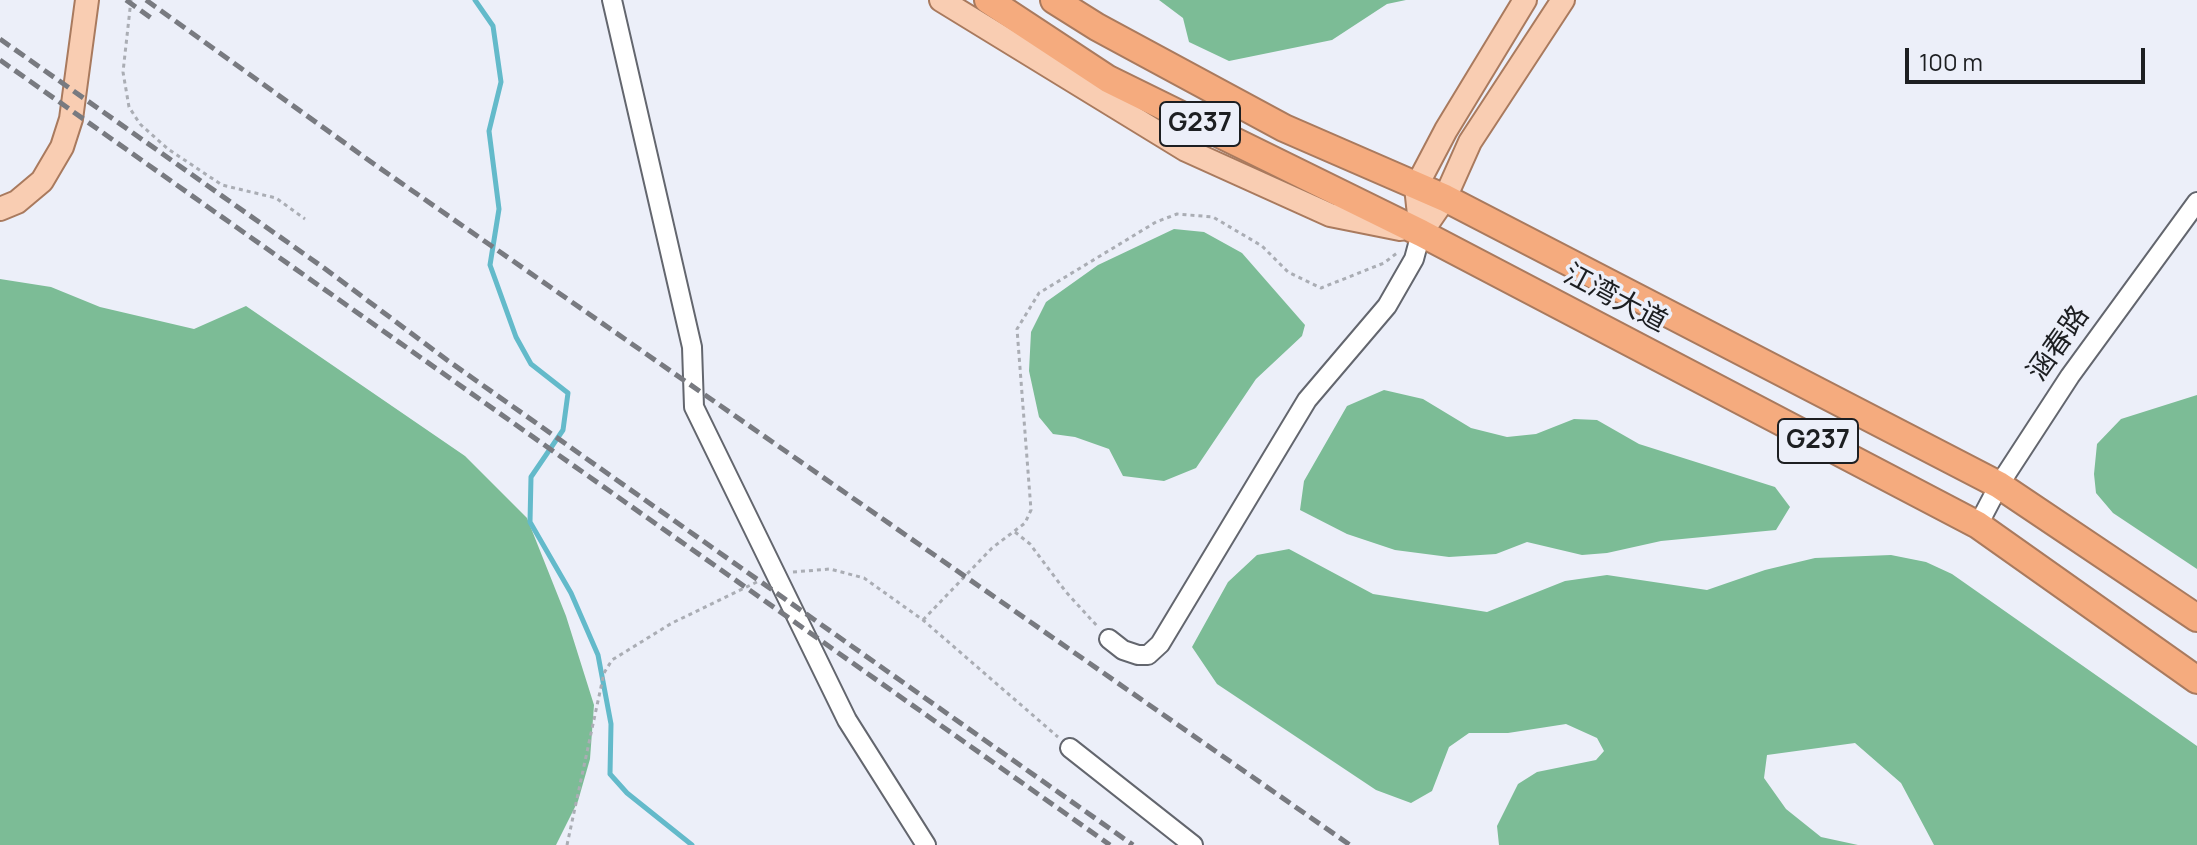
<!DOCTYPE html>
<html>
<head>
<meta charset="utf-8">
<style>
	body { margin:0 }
	#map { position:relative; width:2197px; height:845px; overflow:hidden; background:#eceff9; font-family:Manrope,sans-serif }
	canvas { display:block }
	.scale { position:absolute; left:1905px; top:48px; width:240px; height:36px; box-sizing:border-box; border:4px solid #1d1f22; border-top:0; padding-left:10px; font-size:24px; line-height:28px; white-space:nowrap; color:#1d1f22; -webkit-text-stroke:6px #eceff9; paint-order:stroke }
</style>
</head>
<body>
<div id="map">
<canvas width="2197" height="845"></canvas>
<div class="scale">100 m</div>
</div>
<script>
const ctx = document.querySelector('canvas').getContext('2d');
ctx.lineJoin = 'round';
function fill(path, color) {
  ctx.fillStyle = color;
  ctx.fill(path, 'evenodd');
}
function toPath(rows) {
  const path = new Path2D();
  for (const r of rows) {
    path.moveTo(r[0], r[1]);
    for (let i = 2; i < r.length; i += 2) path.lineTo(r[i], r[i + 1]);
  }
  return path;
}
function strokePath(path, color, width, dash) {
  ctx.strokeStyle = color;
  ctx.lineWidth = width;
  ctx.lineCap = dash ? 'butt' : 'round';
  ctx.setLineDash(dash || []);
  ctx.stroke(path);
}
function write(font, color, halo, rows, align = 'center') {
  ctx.font = font + ' Manrope,"Noto Sans SC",sans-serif';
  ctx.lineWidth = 7;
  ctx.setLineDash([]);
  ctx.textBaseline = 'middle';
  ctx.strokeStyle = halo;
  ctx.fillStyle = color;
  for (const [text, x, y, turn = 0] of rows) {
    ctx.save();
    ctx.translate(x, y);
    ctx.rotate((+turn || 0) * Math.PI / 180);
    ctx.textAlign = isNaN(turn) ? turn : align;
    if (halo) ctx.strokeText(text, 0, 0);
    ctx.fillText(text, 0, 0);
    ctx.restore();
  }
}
const forest = toPath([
	[1159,0,1406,0,1387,4,1332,40,1229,61,1189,42,1183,18],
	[1174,229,1204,232,1242,253,1305,325,1302,336,1256,379,1196,468,1164,481,1123,476,1109,449,1075,437,1053,434,1039,417,1029,371,1031,332,1046,302,1098,265],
	[0,279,51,287,100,307,194,329,246,306,465,456,527,518,566,616,594,705,590,759,578,801,556,845,0,845],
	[1384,390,1423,399,1471,428,1507,437,1536,434,1574,419,1597,420,1639,444,1775,487,1790,507,1776,530,1661,541,1607,553,1582,555,1527,542,1496,554,1449,557,1395,550,1347,534,1300,510,1304,481,1347,406],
	[2197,395,2197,569,2113,513,2096,493,2094,474,2097,444,2121,419],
	[1289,549,1373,594,1487,612,1565,581,1607,575,1707,590,1765,570,1815,558,1891,555,1926,562,1952,574,2197,746,2197,845,1934,845,1901,783,1855,743,1767,755,1764,778,1786,809,1821,837,1858,845,1499,845,1497,826,1518,784,1537,772,1596,760,1604,751,1597,738,1566,724,1508,733,1469,733,1449,747,1432,791,1411,803,1376,790,1217,684,1192,647,1228,582,1257,555]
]);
const stream = toPath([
	[475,0,493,26,501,82,489,131,499,209,490,265,516,337,531,364,568,393,563,430,531,477,530,522,571,593,598,655,611,724,610,774,627,793,692,845]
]);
const path = toPath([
	[131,0,123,72,129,107,140,124,168,149,222,185,276,198,305,219],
	[1015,532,1030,544,1066,592,1098,627],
	[793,572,830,569,864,578,923,620,1058,737],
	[923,620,992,548,1025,523,1031,510,1017,329,1039,293,1156,222,1177,214,1213,217,1262,246,1288,272,1321,288,1384,263,1397,253],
	[567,845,604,673,612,660,672,623,759,581]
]);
const minor = toPath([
	[612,0,692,347,694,407,847,720,926,845],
	[1978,525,1999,485,2070,376,2197,202],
	[1109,639,1123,650,1138,655,1148,655,1160,644,1307,400,1387,306,1414,259,1421,233],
	[1070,748,1193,845]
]);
const major = toPath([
	[941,0,1186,150,1330,215,1400,229],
	[0,209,17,202,42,181,62,147,71,119,87,0],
	[1421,233,1445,198,1470,142,1563,0],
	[1421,233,1416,187,1446,130,1525,0]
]);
const highway = toPath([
	[988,0,1108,79,1421,233,1978,525,2197,680],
	[1054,0,1097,27,1284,128,1445,198,1999,485,2197,618]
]);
const rail = toPath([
	[126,0,154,20],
	[146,0,374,164,1350,845],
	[0,39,324,268,447,360,1133,845],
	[0,60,1110,845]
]);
const shields = [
	[1200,124,80],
	[1818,441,80]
];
const shieldNames = [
	["G237",1200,124],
	["G237",1818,441]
];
const streetNames = [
	["江湾大道",1615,299,28],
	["涵春路",2059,344,-55]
];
fill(forest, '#7cbc96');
strokePath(stream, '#63baca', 5);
strokePath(minor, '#63666e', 22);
strokePath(major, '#a97a5e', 26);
strokePath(highway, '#a97a5e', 30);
strokePath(path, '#aaadb4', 3, [4, 4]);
strokePath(minor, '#fff', 18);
strokePath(major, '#f9cdb2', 22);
strokePath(highway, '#f5ab7e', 26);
strokePath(rail, '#787a80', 5, [12, 6]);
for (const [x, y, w] of shields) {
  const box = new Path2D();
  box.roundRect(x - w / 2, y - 22, w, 44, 6);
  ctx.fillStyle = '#eceff9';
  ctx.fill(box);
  strokePath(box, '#1d1f22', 2);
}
write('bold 26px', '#1d1f22', null, shieldNames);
write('28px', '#1d1f22', '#eceff9', streetNames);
</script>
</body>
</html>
